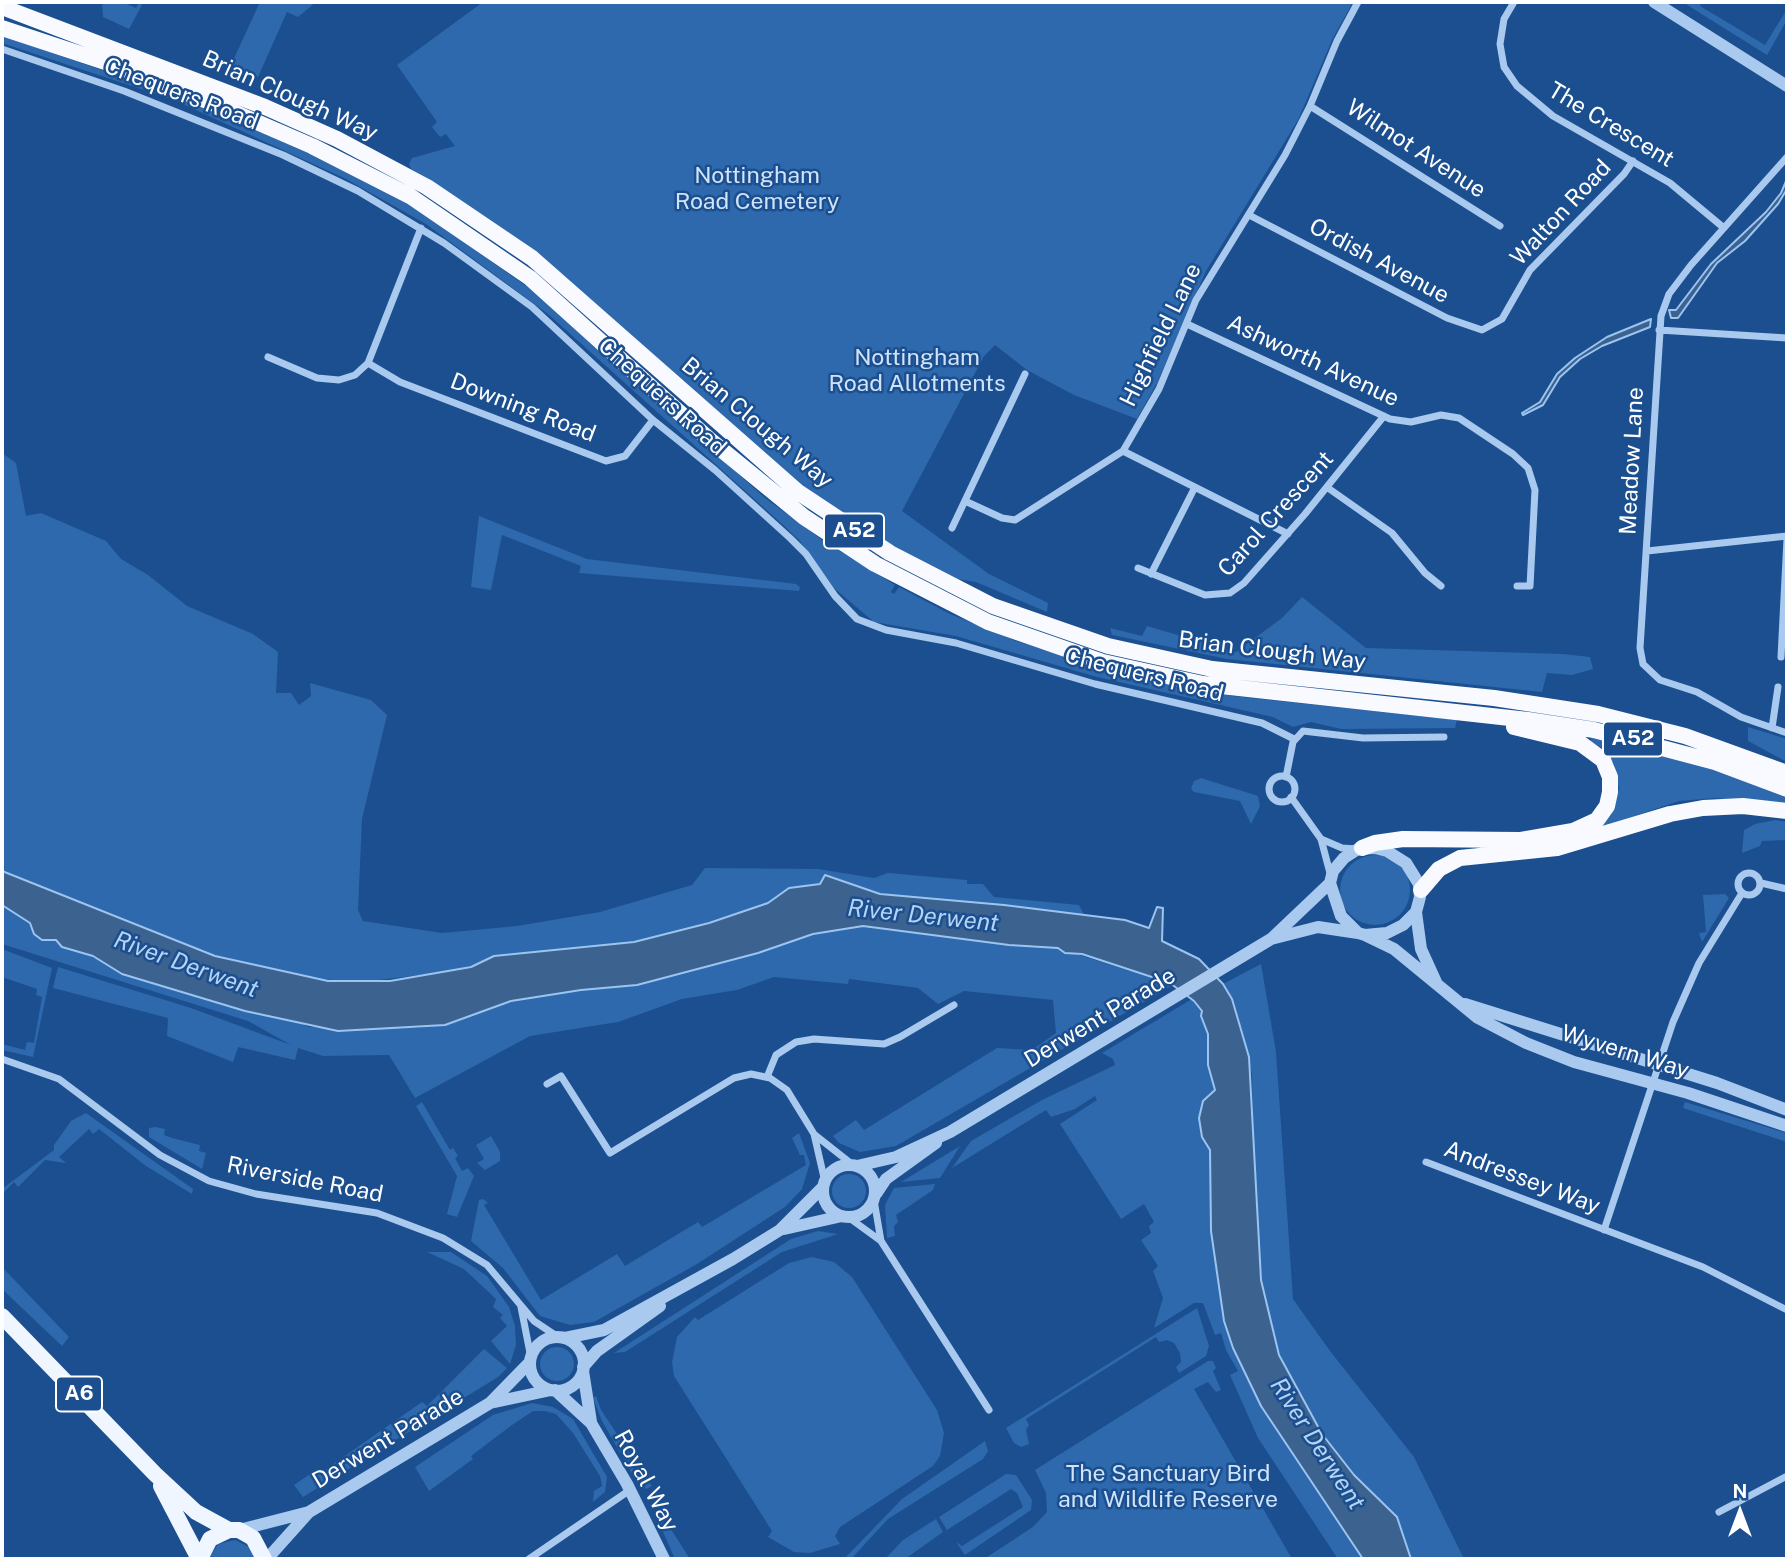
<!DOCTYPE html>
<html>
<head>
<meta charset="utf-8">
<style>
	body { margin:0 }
	#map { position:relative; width:1789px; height:1561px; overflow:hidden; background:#1b4f8f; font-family:"Public Sans",sans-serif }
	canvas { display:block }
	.frame { position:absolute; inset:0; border:4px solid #fff; pointer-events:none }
	.north { position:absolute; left:1705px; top:1477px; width:70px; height:70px; -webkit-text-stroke:5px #1b4f8f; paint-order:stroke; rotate:0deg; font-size:19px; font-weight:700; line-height:28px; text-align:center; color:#fff }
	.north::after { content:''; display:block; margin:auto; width:24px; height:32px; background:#fff; clip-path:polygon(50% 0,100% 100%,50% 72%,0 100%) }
</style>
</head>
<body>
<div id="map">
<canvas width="1789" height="1561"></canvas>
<div class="frame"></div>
<div class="north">N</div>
</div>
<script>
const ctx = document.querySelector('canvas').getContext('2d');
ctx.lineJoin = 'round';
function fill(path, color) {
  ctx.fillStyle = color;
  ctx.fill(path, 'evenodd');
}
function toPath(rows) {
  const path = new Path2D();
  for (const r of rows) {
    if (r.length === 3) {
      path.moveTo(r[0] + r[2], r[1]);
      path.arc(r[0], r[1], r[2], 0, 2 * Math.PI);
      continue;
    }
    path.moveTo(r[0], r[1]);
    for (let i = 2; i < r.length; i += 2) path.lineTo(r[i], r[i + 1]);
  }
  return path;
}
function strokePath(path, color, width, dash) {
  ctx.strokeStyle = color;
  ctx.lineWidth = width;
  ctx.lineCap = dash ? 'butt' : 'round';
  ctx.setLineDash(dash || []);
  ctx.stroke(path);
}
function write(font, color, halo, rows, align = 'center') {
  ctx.font = font + ' "Public Sans",sans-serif';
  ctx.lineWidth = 5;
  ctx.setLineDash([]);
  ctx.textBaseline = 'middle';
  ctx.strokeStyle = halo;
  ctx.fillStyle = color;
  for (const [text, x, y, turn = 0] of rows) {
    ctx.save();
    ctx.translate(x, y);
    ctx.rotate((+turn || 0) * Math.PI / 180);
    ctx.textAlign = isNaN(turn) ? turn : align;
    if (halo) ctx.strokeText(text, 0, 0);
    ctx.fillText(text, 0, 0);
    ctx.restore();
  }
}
const green = toPath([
	[102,2,123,2,136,8,139,2,142,5,129,29,103,17],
	[260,2,316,2,298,17,287,12,258,77,230,67],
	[483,2,1353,2,1333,38,1298,120,1206,271,1157,383,1137,419,1074,395,1027,370,995,345,984,356,902,511,989,574,1048,603,1047,612,976,582,950,578,875,537,819,500,433,182,411,169,409,164,412,158,455,146,446,134,440,137,432,127,437,122,397,65],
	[1702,2,1700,6,1765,45,1787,9,1787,20,1767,55,1684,3],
	[2,36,172,94,306,152,413,206,540,296,765,498,824,541,895,585,891,592,894,594,899,587,950,614,1016,641,1144,680,1233,696,1457,720,1455,728,1341,729,1311,722,1293,727,1273,717,1097,677,956,636,874,622,835,589,799,540,782,524,548,314,426,224,346,179,174,100,2,43],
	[2,453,16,463,26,516,41,513,106,541,121,559,148,575,187,606,253,634,278,652,276,693,291,693,299,705,311,696,310,683,371,700,387,715,362,819,358,910,363,921,442,933,517,926,600,912,692,885,705,868,818,869,874,878,888,873,967,880,967,884,983,884,994,897,1079,905,1085,916,1004,905,880,894,821,883,789,888,768,903,671,934,634,942,494,956,486,962,446,972,361,982,306,978,215,956,108,912,55,895,2,871],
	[479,516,587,559,796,584,800,587,799,591,579,573,581,566,502,535,491,590,471,587],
	[1302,597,1366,648,1563,654,1590,657,1593,669,1572,675,1547,673,1542,692,1227,659,1112,635,1110,628,1142,636,1147,626,1236,652,1282,618],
	[1748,727,1787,739,1787,762,1748,741],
	[1592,737,1694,761,1787,798,1787,805,1715,798,1679,801,1596,829,1611,815,1619,788,1614,764,1605,750,1590,741],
	[1201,778,1258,796,1260,806,1251,824,1240,801,1194,792,1191,789,1194,781],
	[1775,820,1787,822,1787,840,1762,841,1760,846,1742,853,1744,830,1755,824],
	[1375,890,35],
	[1725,894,1729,898,1702,942,1699,933,1706,932,1703,895],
	[2,905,30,923,36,935,55,940,62,947,73,949,177,991,245,1011,297,1021,308,1027,416,1028,445,1025,511,1001,581,990,637,985,758,953,813,934,863,926,1009,945,1058,948,1173,985,896,1146,860,1152,839,1143,833,1136,856,1120,864,1130,997,1048,1032,1050,1056,1033,1053,1000,964,991,938,1004,918,988,849,979,848,984,774,977,737,990,682,999,618,1022,530,1036,415,1098,389,1055,323,1056,298,1048,295,1060,238,1047,233,1062,167,1036,168,1018,53,988,58,967,191,1008,291,1045,248,1021,2,944],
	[2,949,52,968,33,1057,2,1050,2,1044,25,1050,27,1042,34,1043,42,997,36,995,37,989,2,977],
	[1261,964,1276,1052,1293,1299,1330,1351,1414,1457,1464,1559,1411,1559,1397,1517,1354,1475,1322,1434,1294,1386,1273,1339,1261,1280,1253,1170,1252,1074,1229,992,1223,984],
	[1192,999,1202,1011,1201,1016,1208,1034,1208,1065,1215,1090,1203,1101,1205,1143,1210,1150,1211,1231,1228,1334,1261,1406,1363,1559,1338,1559,1258,1438,1230,1375,1238,1371,1226,1350,1221,1333,1215,1335,1203,1303,1194,1303,1154,1328,1163,1298,1153,1271,1158,1266,1141,1240,1151,1233,1149,1226,1154,1222,1144,1204,1121,1219,1060,1124,1097,1100,1095,1096,1075,1109,1051,1117,1046,1110,952,1168,971,1141,1042,1100,1115,1065,1113,1059,1102,1053],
	[422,1102,450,1150,453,1148,458,1156,455,1158,462,1171,468,1168,474,1176,457,1217,447,1214,457,1176,416,1106],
	[1685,1102,1786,1133,1787,1142,1683,1108],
	[86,1113,193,1189,192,1194,146,1166,99,1129,93,1134,89,1129,59,1157,66,1163,45,1160,18,1187,14,1182,2,1194,2,1189,54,1150,54,1145,71,1121],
	[155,1127,165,1129,164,1135,172,1138,200,1145,199,1151,206,1153,202,1169,149,1137,149,1128],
	[799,1133,810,1163,802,1189,785,1207,697,1264,594,1322,570,1325,540,1316,503,1268,471,1241,479,1200,483,1199,488,1203,484,1205,541,1300,617,1254,625,1266,698,1222,702,1227,806,1165,804,1155,800,1155,792,1138],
	[491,1136,500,1152,500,1161,485,1170,477,1163,484,1159,476,1145],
	[960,1146,940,1178,901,1182],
	[849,1191,17],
	[935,1184,933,1190,896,1215,898,1222,894,1226,895,1236,887,1238,885,1205,894,1188],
	[818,1231,838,1234,782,1252,625,1352,614,1353,791,1239],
	[427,1252,451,1252,487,1276,509,1307,515,1326,516,1345,510,1364,491,1341,507,1326,500,1318,503,1315,493,1307,496,1299,464,1269],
	[812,1257,834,1262,852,1277,937,1410,944,1433,940,1456,933,1466,840,1527,835,1536,840,1544,810,1553,794,1552,768,1537,772,1531,674,1376,672,1362,677,1337,695,1317,698,1320,789,1263],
	[2,1267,69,1337,62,1346,2,1289],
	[1197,1308,1209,1346,1206,1356,1179,1373,1176,1367,1181,1362,1180,1353,1174,1343,1167,1340,1159,1342,1156,1337,1026,1419,1029,1425,1026,1430,1029,1444,1021,1447,1014,1443,1006,1428],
	[557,1364,17],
	[484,1349,507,1368,498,1377,303,1497,294,1485,313,1472,316,1476,422,1402,427,1406],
	[1208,1361,1213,1361,1216,1368,1213,1371,1221,1390,1216,1392,1208,1382,1194,1389,1292,1559,984,1559,1033,1527,1047,1512,1046,1493,1035,1470],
	[596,1396,601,1410,652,1486,646,1489,638,1484,602,1421,593,1398],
	[532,1403,553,1407,573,1419,607,1477,605,1492,593,1502,594,1491,602,1486,600,1476,573,1433,556,1414,545,1411,533,1411,512,1425,471,1456,473,1459,429,1491,415,1467,493,1415],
	[985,1441,988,1451,983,1459,888,1519,851,1559,844,1559,902,1499],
	[1006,1474,1016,1475,1032,1500,1031,1510,965,1555,956,1542,962,1546,1023,1507,1017,1493,1011,1489,947,1530,939,1517],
	[665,1507,672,1515,665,1520,690,1559,675,1559,656,1516],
	[936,1519,943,1532,905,1559,885,1559,903,1540],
	[235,1540,249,1547,255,1559,209,1559,218,1544]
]);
const water = toPath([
	[1787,179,1787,189,1778,204,1745,241,1717,263,1678,318,1671,318,1669,310,1676,310,1711,264,1766,212,1781,193,1787,179],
	[1651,319,1650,327,1602,346,1580,359,1560,377,1543,405,1523,415,1522,413,1540,402,1557,374,1575,358,1607,337,1651,319],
	[2,871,215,956,328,981,390,981,471,967,494,956,634,942,709,923,768,903,789,888,820,884,825,875,880,894,1004,905,1125,920,1149,928,1157,907,1163,908,1162,941,1199,959,1223,984,1232,999,1249,1057,1261,1280,1279,1355,1322,1434,1354,1475,1397,1517,1411,1559,1363,1559,1261,1406,1233,1348,1224,1321,1211,1231,1210,1150,1202,1137,1199,1118,1203,1101,1215,1090,1208,1065,1208,1034,1201,1016,1202,1011,1194,1001,1170,983,1082,954,1065,953,1058,948,1009,945,863,926,813,934,758,953,637,985,581,990,511,1001,445,1025,338,1031,245,1011,122,974,93,956,62,947,56,940,42,940,34,934,30,923,2,905,2,871]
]);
const minor = toPath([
	[1514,2,1504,19,1500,44,1504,67,1517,86,1553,116,1670,183,1724,228],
	[2,49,124,91,283,155,358,191,444,243,532,307,653,420,715,470,790,538,806,554,835,596,857,619,886,630,956,643,1095,684,1262,723,1294,739],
	[1310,106,1500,226],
	[1787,157,1691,265,1669,294,1661,316,1640,648,1643,664,1660,680,1697,692,1741,717,1787,733],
	[1249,215,1447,318,1482,330,1502,319,1530,270,1624,174,1633,161],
	[1187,324,1390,419,1411,422,1441,415,1459,418,1513,454,1528,468,1535,490,1530,586,1517,586],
	[1659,330,1787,338],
	[268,357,317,378,339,380,355,375,368,363,421,228],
	[368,363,400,382,606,461,625,456,653,420],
	[1123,451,1288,534],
	[1328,488,1392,533,1425,573,1441,586],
	[965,501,1002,518,1015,520,1123,451,1159,389,1196,300,1285,155,1310,106,1337,41,1358,2],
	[952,528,1025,374],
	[1647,551,1787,536],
	[1138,568,1205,595,1230,593,1244,583,1305,514,1384,416],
	[1151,574,1195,487],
	[1781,657,1787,539],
	[1772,728,1778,687],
	[1282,789,13],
	[1286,777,1293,742,1303,731,1363,738,1444,737],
	[1291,797,1321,839,1330,873],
	[1321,839,1342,848,1357,849],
	[1749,884,11],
	[1761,883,1787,889],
	[2,1059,59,1079,160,1155,209,1181,256,1194,377,1213,443,1238,487,1265,534,1321,558,1337],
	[767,1077,776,1055,796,1042,814,1039,884,1044,900,1037,954,1005],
	[547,1084,561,1076,610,1153,734,1078,751,1074,770,1078,787,1090,814,1134,825,1182],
	[815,1135,853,1165],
	[1426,1162,1703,1267,1787,1310],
	[874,1200,881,1241,989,1410],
	[848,1217,881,1241],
	[1604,1230,1673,1022,1699,963,1742,893],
	[521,1307,531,1358],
	[1719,1512,1787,1476],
	[529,1559,630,1490]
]);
const tertiary = toPath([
	[1654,2,1787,86],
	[1375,848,1387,851,1406,863,1419,884,1420,897,1416,912,1403,925,1387,933,1365,935,1358,933,1341,916,1330,883,1333,871,1344,858,1358,849,1375,848],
	[1416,912,1421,949,1436,982],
	[1365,935,1394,949,1478,1018,1526,1043,1574,1062,1688,1093,1787,1126],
	[1271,939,1330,883],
	[1465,1004,1717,1083,1787,1110],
	[849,1191,26],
	[857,1166,896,1157,950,1132,1271,939,1318,927,1358,933],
	[876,1194,886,1179,936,1143],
	[784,1229,842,1216],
	[557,1364,27],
	[565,1338,604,1330,733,1259,780,1230,823,1187],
	[583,1367,597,1351,660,1306],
	[583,1371,591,1422],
	[555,1390,591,1423,627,1484,664,1559],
	[490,1403,551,1390],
	[239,1530,309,1512,490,1403,530,1362],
	[267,1559,309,1512]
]);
const primary = toPath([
	[2,1316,155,1474,196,1512,229,1530],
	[161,1486,199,1559],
	[200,1559,210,1539,229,1530,239,1530,253,1538,264,1559]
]);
const trunk = toPath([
	[2,7,265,107,337,139,427,187,532,258,798,492,890,553,993,606,1108,646,1212,669,1494,698,1598,714,1685,736,1787,773],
	[2,28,120,67,215,104,312,146,410,196,530,278,711,441,804,517,875,564,988,622,1103,662,1203,684,1528,720,1594,730,1715,762,1787,789],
	[1362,848,1375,843,1403,839,1521,840,1573,831,1597,820,1607,806,1610,792,1610,777,1603,760,1580,743,1514,727],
	[1421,890,1439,869,1460,858,1557,848,1670,814,1703,808,1743,806,1787,811]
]);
const shields = [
	[854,531,60],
	[1633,739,60],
	[79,1394,46]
];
const shieldNames = [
	["A52",854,531],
	["A52",1633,739],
	["A6",79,1394]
];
const streetNames = [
	["Chequers Road",181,94,21],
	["Brian Clough Way",290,96,24],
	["The Crescent",1611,125,31],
	["Wilmot Avenue",1416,149,33],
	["Walton Road",1561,213,-47],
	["Ordish Avenue",1379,261,28],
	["Highfield Lane",1161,335,-64],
	["Ashworth Avenue",1313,361,25],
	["Chequers Road",662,397,42],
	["Downing Road",523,408,21],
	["Brian Clough Way",757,423,40],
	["Meadow Lane",1632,461,-87],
	["Carol Crescent",1276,514,-48],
	["Brian Clough Way",1272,651,7],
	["Chequers Road",1144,675,14],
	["Derwent Parade",1100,1018,-31],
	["Wyvern Way",1625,1052,17],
	["Andressey Way",1522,1178,21],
	["Riverside Road",305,1180,11],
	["Derwent Parade",388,1439,-31],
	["Royal Way",646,1481,62]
];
const parkNames = [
	["Nottingham",757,176],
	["Road Cemetery",757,202],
	["Nottingham",917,358],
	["Road Allotments",917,384],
	["The Sanctuary Bird",1168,1474],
	["and Wildlife Reserve",1168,1500]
];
const waterNames = [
	["River Derwent",923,916,6],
	["River Derwent",186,965,20],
	["River Derwent",1317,1444,57]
];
fill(green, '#2e69ad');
fill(water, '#3c6290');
strokePath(water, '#9cc4f0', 2);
strokePath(minor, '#a9c9ee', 7);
strokePath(tertiary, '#a9c9ee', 12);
strokePath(primary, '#f0f6ff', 16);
strokePath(trunk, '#f8faff', 16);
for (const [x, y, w] of shields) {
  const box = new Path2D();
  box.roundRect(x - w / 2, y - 17.5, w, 35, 5);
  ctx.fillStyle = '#1b4f8f';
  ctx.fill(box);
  strokePath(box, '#fff', 2);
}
write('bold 21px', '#fff', null, shieldNames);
write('23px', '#fff', '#1b4f8f', streetNames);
write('23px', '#cfe3fa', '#1b4f8f', parkNames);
write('italic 24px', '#b5d3f5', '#1b4f8f', waterNames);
</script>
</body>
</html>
